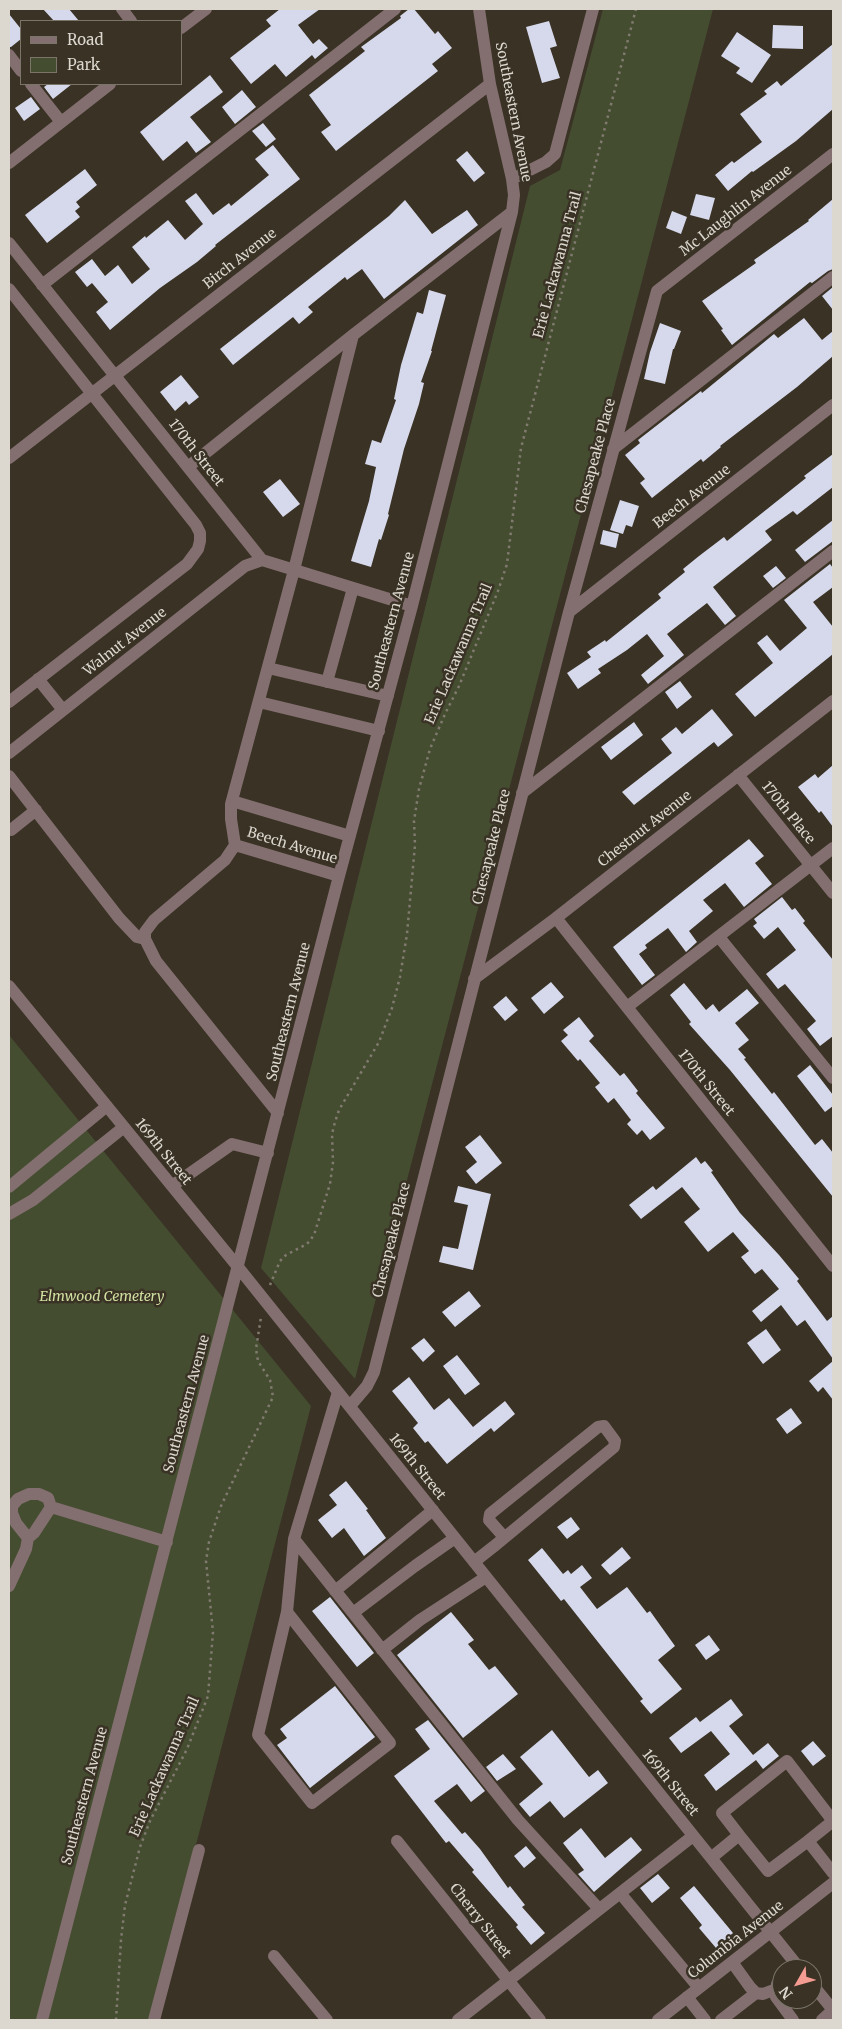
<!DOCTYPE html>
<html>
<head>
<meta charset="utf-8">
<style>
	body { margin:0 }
	#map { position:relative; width:842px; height:2029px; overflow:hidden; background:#393225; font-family:Merriweather,serif }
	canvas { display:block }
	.frame { position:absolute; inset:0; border:10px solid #dcd8cf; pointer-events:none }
	.legend { position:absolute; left:20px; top:20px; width:162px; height:65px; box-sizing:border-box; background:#393225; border:1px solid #7a7469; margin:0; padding:6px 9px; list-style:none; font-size:15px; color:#dcd8cf }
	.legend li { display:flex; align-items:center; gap:10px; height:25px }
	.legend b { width:25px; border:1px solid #7a7469 }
	.north { position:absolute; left:772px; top:1959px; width:50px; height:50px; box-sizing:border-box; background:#393225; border:1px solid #7a7469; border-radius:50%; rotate:232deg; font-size:14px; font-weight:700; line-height:20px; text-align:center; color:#dcd8cf }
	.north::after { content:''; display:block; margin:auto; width:18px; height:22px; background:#f59c92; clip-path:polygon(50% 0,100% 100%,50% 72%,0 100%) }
</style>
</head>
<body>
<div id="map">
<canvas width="842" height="2029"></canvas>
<div class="frame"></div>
<ul class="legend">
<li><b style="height:6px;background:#836f6f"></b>Road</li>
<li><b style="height:14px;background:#454d31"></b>Park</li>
</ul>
<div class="north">N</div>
</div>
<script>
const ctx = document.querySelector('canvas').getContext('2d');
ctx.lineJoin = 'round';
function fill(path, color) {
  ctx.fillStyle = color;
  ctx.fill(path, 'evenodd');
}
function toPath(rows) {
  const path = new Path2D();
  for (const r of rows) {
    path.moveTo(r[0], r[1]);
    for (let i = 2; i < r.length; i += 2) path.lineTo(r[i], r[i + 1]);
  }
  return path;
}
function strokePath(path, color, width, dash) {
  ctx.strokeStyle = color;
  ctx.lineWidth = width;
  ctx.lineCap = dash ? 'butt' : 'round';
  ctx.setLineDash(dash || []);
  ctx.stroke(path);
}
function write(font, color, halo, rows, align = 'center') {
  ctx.font = font + ' Merriweather,serif';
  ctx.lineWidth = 5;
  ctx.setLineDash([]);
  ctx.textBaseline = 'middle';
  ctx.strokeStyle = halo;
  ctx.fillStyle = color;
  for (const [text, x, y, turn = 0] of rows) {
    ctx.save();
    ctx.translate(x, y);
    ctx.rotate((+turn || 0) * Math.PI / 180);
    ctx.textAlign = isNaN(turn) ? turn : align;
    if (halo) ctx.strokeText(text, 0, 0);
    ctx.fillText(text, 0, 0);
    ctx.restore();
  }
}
const green = toPath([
	[603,9,713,9,355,1379,261,1268,530,186,560,170],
	[9,1035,311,1406,150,2020,9,2020]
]);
const building = toPath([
	[43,9,69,9,79,21,54,21],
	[280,9,320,9,298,25,313,44,319,39,328,48,315,59,312,55,286,77,275,64,251,84,230,58,271,26,266,20],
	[409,9,414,9,435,34,438,31,452,48,432,64,438,71,336,151,321,132,331,125,309,95,365,51,361,47,401,18,400,16],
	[9,14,21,29,21,39,11,47,9,47],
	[549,21,557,46,550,48,560,78,542,83,526,27],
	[773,25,803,26,803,49,772,48],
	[737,32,771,55,752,83,736,73,740,68,721,56],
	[833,44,833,109,796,141,753,172,752,171,728,191,715,175,732,161,734,163,762,142,740,114,767,94,764,91,777,81,781,86],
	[210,75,223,92,190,117,211,142,196,153,187,141,163,161,140,132],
	[48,84,72,84,53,99,44,87],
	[242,90,256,107,235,124,222,107],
	[31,97,40,109,24,121,15,108],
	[263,123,276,139,266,147,252,131],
	[273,145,300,179,215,245,216,246,197,262,160,288,110,330,96,312,108,302,92,283,87,287,75,272,92,259,105,276,118,265,132,284,150,269,132,247,145,236,146,238,168,220,185,240,203,224,185,201,196,193,213,215,229,203,231,206,269,175,255,159],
	[467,151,485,173,474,182,456,160],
	[85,169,97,185,76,202,80,207,75,211,80,217,47,243,25,215],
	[696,194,715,198,709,220,690,215],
	[833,199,833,269,828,271,812,283,810,282,732,345,721,330,723,329,702,301,756,263,754,260,809,221,808,220],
	[405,200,432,234,467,210,478,225,384,299,362,269,347,280,345,277,314,302,308,307,313,312,299,324,293,317,233,365,220,349,389,216],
	[672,211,687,217,681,234,666,228],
	[833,287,833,310,822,296],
	[429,290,446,295,431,351,432,351,421,382,424,383,419,404,404,449,388,514,389,515,381,540,379,539,371,567,351,561,369,501,376,467,365,464,372,440,381,443,396,400,394,399,401,365,417,312,423,314],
	[804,318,822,340,833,331,833,356,797,387,720,446,721,447,703,462,701,459,652,498,640,483,645,479,625,455,640,443,638,440,701,391,702,393,774,334,778,338],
	[660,323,681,331,674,349,673,349,665,384,644,379,650,352],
	[181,375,199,397,189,405,186,401,175,411,160,392],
	[833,454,833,487,797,515,793,511,765,531,772,540,713,587,736,616,725,625,707,603,667,634,684,655,648,684,641,675,664,656,647,634,627,650,598,669,601,673,578,689,567,673,591,657,587,652,605,640,606,642,661,598,658,594,685,572,683,569,699,556,724,537,727,541,806,478,804,476],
	[280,479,300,504,283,517,263,492],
	[620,500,639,506,632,527,626,525,623,534,610,530],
	[833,520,833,541,805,562,795,550],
	[603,530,619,534,616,548,600,544],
	[830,564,833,568,833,587,813,602,833,627,833,654,755,717,735,694,773,663,757,643,767,635,780,651,807,628,784,600],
	[776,566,786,578,773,588,763,576],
	[680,681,692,697,677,709,665,692],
	[712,709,733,735,718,747,714,742,634,805,622,792,672,753,661,739,676,727,682,734],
	[634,722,643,735,611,760,601,747],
	[833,765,833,827,821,811,819,813,798,787,815,774,818,778],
	[749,839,764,856,755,863,772,884,744,907,725,883,703,900,713,911,689,931,697,942,686,952,668,928,645,945,647,948,639,954,655,975,642,985,613,947],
	[782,897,792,910,795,908,805,921,803,923,833,960,833,1036,820,1046,807,1029,816,1021,785,984,778,989,766,974,796,950,778,927,764,939,753,926,757,923,754,919],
	[551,982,564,997,544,1014,531,998],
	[684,983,706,1010,713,1004,719,1012,747,989,759,1003,735,1023,749,1040,738,1049,746,1058,744,1059,772,1094,774,1092,815,1145,822,1139,833,1153,833,1197,730,1070,689,1024,691,1022,670,995],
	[506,996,518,1010,505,1021,493,1007],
	[579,1017,594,1036,589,1041,620,1076,624,1073,638,1091,636,1093,665,1128,650,1140,642,1130,637,1135,627,1124,631,1120,614,1098,608,1103,595,1087,600,1083,580,1059,578,1061,561,1041,568,1035,563,1030],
	[810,1065,833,1095,833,1106,825,1112,797,1076],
	[480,1135,502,1163,476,1184,466,1171,477,1162,465,1147],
	[696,1157,701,1164,705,1161,713,1171,711,1172,740,1213,779,1255,799,1279,797,1281,827,1321,833,1316,833,1359,805,1320,797,1326,781,1305,761,1322,752,1311,779,1289,762,1269,755,1274,741,1257,749,1251,733,1232,708,1252,684,1222,700,1209,682,1187,641,1219,629,1205,653,1186,656,1190],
	[458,1186,491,1194,473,1270,439,1262,443,1246,458,1249,468,1205,454,1202],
	[469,1291,481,1306,455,1327,442,1312],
	[766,1329,781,1350,763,1364,747,1343],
	[424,1338,435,1351,423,1362,411,1348],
	[457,1355,480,1384,465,1395,443,1366],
	[833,1361,833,1400,823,1387,818,1392,809,1381],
	[409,1377,434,1410,449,1398,473,1427,505,1401,515,1414,494,1432,491,1428,447,1464,428,1441,425,1443,413,1428,418,1423,392,1391],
	[791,1408,802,1423,787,1434,776,1419],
	[346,1481,368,1509,366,1510,386,1538,364,1556,344,1528,332,1538,318,1520,337,1505,329,1495],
	[571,1517,580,1529,567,1539,557,1527],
	[622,1547,631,1558,610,1575,601,1565],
	[542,1548,563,1574,568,1570,571,1574,582,1565,592,1578,580,1587,597,1609,627,1587,647,1613,650,1611,675,1646,658,1660,682,1689,651,1714,640,1701,643,1699,564,1599,561,1601,528,1560],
	[330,1597,374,1653,357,1667,312,1611],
	[451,1612,474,1640,468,1644,489,1670,495,1666,518,1694,463,1738,397,1655],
	[709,1635,720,1650,706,1660,695,1645],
	[335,1686,375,1737,310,1788,277,1745,287,1738,280,1729],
	[731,1699,743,1715,729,1726,753,1755,768,1743,779,1756,763,1769,756,1760,716,1791,704,1775,730,1754,711,1731,681,1753,669,1738,696,1717,700,1722],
	[428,1720,485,1791,471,1802,457,1784,434,1801,462,1834,465,1832,480,1849,508,1888,510,1886,525,1905,522,1907,545,1933,531,1945,516,1927,518,1925,472,1872,474,1870,449,1841,446,1843,394,1776,430,1749,415,1729],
	[552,1730,589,1777,598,1770,608,1783,564,1818,550,1801,530,1817,519,1804,543,1784,520,1757],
	[813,1741,826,1756,813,1766,801,1751],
	[503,1754,516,1769,497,1781,486,1767],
	[581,1828,605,1858,631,1837,642,1850,594,1892,578,1874,584,1870,563,1843],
	[526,1846,536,1858,524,1868,514,1856],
	[658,1874,670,1888,652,1903,640,1888],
	[694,1886,733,1933,716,1948,699,1928,702,1925,680,1898]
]);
const path = toPath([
	[270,1285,280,1261,286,1255,307,1244,314,1235,330,1184,333,1162,332,1134,335,1122,339,1110,379,1042,392,1008,400,977,407,934,415,845,414,821,419,789,430,749,445,714,459,686,498,591,507,564,521,448,636,9],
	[116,2020,121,1940,125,1905,140,1847,150,1821,187,1749,208,1696,213,1632,206,1561,209,1542,221,1506,273,1397,270,1380,258,1361,256,1349,261,1317]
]);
const minor = toPath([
	[122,9,131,21],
	[181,28,206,9],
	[9,55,21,71],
	[31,84,61,122],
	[9,163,110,84],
	[512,179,546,162,555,154,593,9],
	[9,243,262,560,412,606],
	[42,285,395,9],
	[9,289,196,525,200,533,200,541,198,549,187,564,9,702],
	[613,449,833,277],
	[9,458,490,84],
	[188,467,353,335,512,212],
	[569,612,833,405],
	[268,668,388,696],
	[38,679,63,710],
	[327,682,353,588],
	[259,702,379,731],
	[9,753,245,566,262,560],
	[738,775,833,893],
	[9,776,119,918,137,937,145,939],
	[522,793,833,551],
	[232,801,350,836],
	[9,829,11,830,36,810],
	[235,845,339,876],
	[556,918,833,1266],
	[719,937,833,1078],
	[474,979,556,918,833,701],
	[9,986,238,1267,800,1969],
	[627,1007,833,848],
	[278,1113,156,961,145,939,145,932,154,920,225,860,235,845,231,819,231,804,294,570,353,335],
	[172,1186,232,1144,268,1153],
	[9,1187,107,1106],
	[9,1214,33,1200,124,1127],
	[350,1406,367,1386,374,1372,569,612,657,291,833,154],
	[9,1505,12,1506,18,1499,29,1494,39,1494,48,1498,51,1507,167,1542],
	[12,1506,12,1513,16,1523,28,1538],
	[294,1539,518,1820,599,1909],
	[474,1562,493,1547,614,1447,615,1441,604,1426,598,1427,490,1514,489,1520,504,1537],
	[9,1586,26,1549,28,1538,34,1533,51,1507],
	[335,1591,433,1510],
	[287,1612,390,1743,312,1803,258,1735,287,1612,294,1539,338,1392],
	[353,1613,415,1566,455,1538],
	[382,1650,420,1620,486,1577],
	[739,1835,768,1871,808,1841],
	[397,1841,540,2020],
	[711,1858,739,1835,722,1813,787,1761,833,1821,808,1841,833,1873],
	[620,1893,699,1988],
	[274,1956,327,2020],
	[732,1962,750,1987,756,1993,763,1994,776,1989],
	[782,1979,777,1984,776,1997,793,2020],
	[812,1984,833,2010],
	[687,1997,705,2020],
	[42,2020,339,876,412,606,512,212,514,195,512,179,490,84,479,9],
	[154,2020,199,1850],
	[458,2020,693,1836],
	[658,2020,833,1883],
	[721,2020,756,1993],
	[822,2020,833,2010]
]);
const streetNames = [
	["Southeastern Avenue",513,112,79],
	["Mc Laughlin Avenue",736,211,-38],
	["Birch Avenue",240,259,-38],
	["Erie Lackawanna Trail",558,265,-75],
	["170th Street",196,453,52],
	["Chesapeake Place",596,456,-75],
	["Beech Avenue",692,497,-38],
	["Southeastern Avenue",392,621,-75],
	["Walnut Avenue",125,642,-38],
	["Erie Lackawanna Trail",459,654,-67],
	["170th Place",788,813,51],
	["Chestnut Avenue",645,829,-38],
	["Beech Avenue",292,846,17],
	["Chesapeake Place",492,847,-76],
	["Southeastern Avenue",289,1012,-76],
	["170th Street",706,1083,51],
	["169th Street",163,1152,51],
	["Chesapeake Place",392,1240,-76],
	["Southeastern Avenue",187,1404,-75],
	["169th Street",417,1467,51],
	["Erie Lackawanna Trail",165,1767,-66],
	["169th Street",670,1783,51],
	["Southeastern Avenue",85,1796,-75],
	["Cherry Street",480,1921,52],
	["Columbia Avenue",736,1940,-38]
];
const parkNames = [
	["Elmwood Cemetery",102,1297]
];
fill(green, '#454d31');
fill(building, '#d6d8eb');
strokePath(path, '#807a6f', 2.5, [2.5, 4]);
strokePath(minor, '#836f6f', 12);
write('14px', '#dcd8cf', '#393225', streetNames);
write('italic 14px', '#cfe0a1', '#393225', parkNames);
</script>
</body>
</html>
